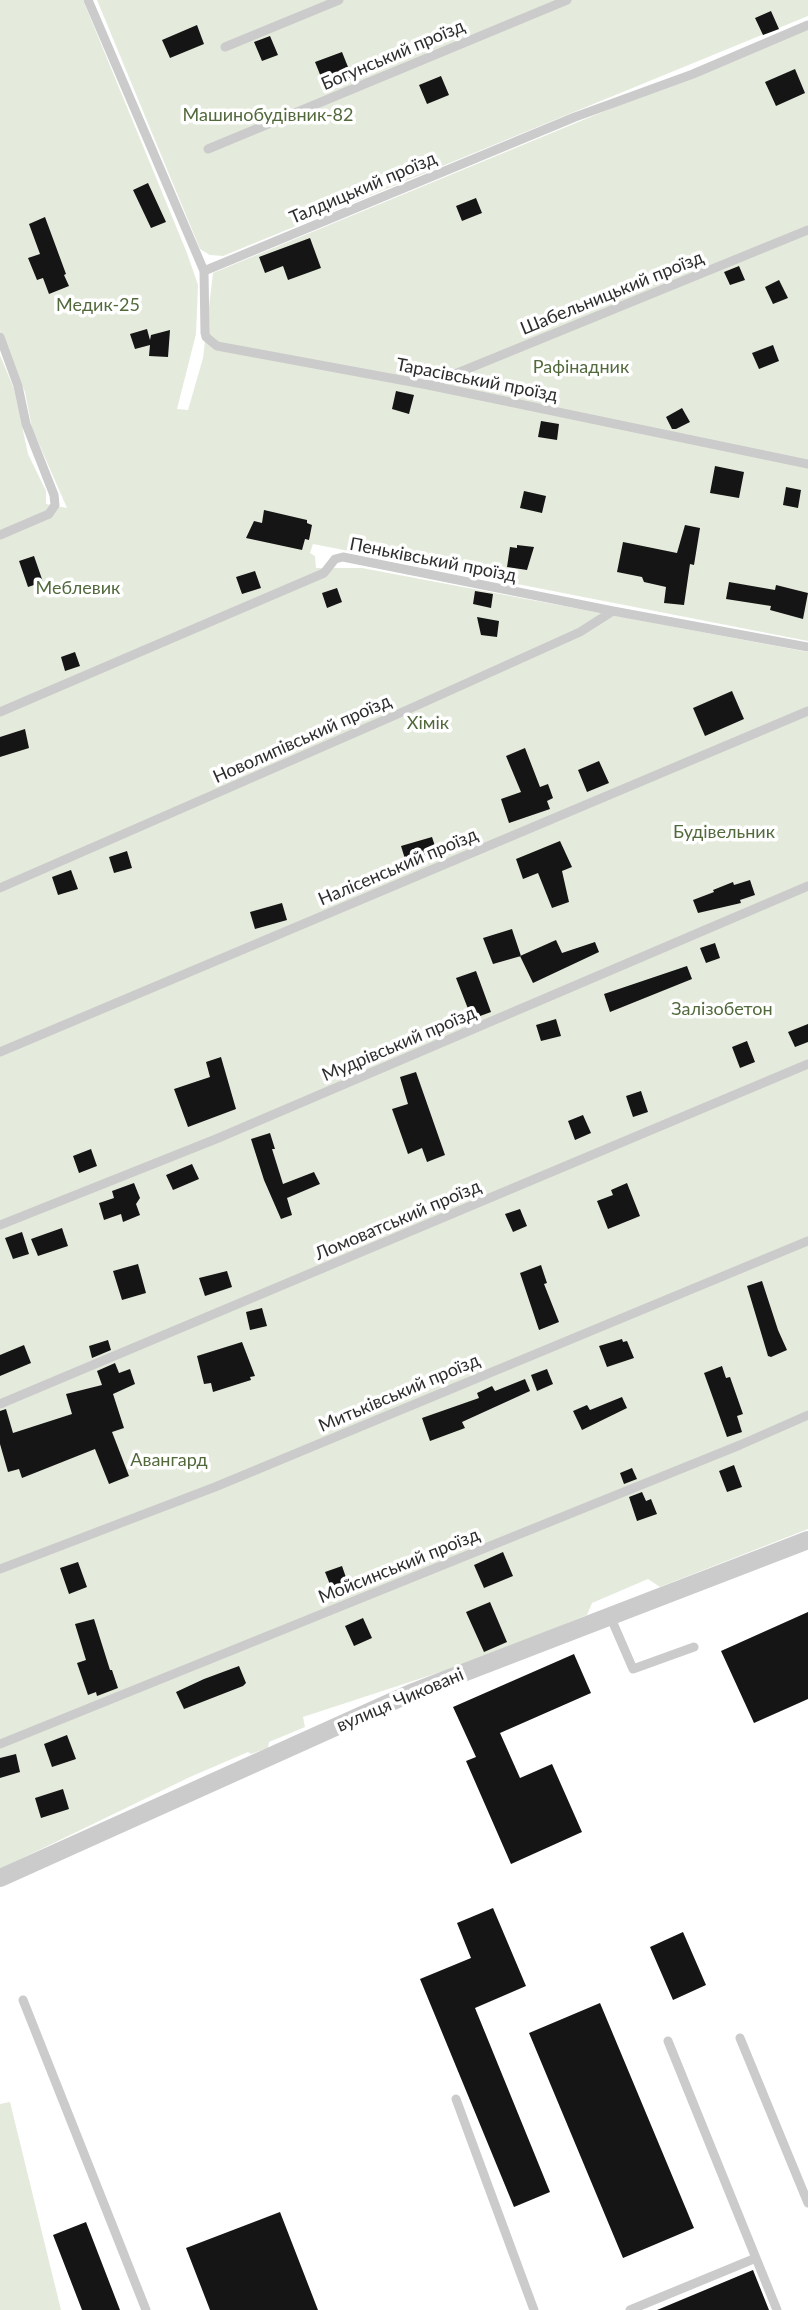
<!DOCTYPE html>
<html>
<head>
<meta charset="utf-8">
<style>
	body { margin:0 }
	canvas { display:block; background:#fff }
</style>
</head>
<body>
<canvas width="808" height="2310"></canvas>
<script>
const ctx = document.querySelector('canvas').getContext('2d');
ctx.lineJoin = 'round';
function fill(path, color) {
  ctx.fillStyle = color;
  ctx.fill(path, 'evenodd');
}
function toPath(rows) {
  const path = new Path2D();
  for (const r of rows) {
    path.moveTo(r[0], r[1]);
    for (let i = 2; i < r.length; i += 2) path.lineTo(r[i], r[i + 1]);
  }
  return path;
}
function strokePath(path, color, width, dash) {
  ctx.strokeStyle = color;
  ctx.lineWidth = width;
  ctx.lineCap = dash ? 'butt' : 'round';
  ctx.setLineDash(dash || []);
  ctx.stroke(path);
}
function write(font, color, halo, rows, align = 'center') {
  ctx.font = font + ' Lato,sans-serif';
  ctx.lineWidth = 7;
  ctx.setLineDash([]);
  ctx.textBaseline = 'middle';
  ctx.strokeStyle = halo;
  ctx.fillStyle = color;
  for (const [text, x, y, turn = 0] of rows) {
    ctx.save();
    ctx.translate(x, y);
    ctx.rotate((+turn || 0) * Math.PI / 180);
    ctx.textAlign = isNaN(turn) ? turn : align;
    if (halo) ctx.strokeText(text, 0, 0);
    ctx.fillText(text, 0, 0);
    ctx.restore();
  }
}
const green = toPath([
	[0,0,83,0,187,253,198,285,196,334,177,409,188,410,203,358,213,273,808,27,808,641,313,544,310,553,315,556,316,568,362,568,808,652,808,1529,660,1587,648,1579,592,1603,587,1615,480,1659,303,1717,305,1727,269,1742,268,1748,251,1754,248,1752,190,1777,0,1869,0,355,14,389,28,454,46,491,46,504,67,508,32,428,25,392,0,331],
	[97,0,808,0,808,16,223,256,210,255,200,249],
	[10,2102,61,2310,0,2310,0,2104]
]);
const building = toPath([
	[771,11,779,29,763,35,755,18],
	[197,25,204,44,170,58,162,40],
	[270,36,278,55,262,61,254,42],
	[342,52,352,77,325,87,315,62],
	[795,69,805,93,776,106,765,82],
	[441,76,449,95,427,104,419,85],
	[148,183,166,222,151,228,133,190],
	[476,198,482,213,462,221,456,206],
	[45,217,66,274,64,275,69,286,49,294,43,278,37,280,28,258,40,254,29,224],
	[310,238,321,268,288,280,283,266,265,273,259,257],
	[739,266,745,280,730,285,724,272],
	[779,280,788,298,773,304,765,287],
	[147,329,150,340,151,335,170,330,168,357,149,356,150,345,135,349,130,334],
	[773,345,779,361,759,369,752,353],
	[396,391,414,395,409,414,392,409],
	[682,408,690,422,676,429,672,429,666,417],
	[541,421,559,424,557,440,538,437],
	[715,466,744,472,739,498,710,493],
	[786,487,801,490,798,508,783,505],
	[524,491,546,496,542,513,520,508],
	[264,510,307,520,307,523,312,525,309,540,305,539,302,550,246,538,254,521,262,523],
	[685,525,700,528,694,565,690,564,684,605,664,603,666,587,644,582,642,577,617,572,623,542,677,553],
	[517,545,534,547,527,570,507,567,510,547,517,548],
	[34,556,43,582,28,587,19,561],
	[255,571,261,588,242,594,236,577],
	[729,582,775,590,776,585,808,593,803,619,770,610,771,606,726,599],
	[337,588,342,602,327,608,322,593],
	[475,591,493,594,491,608,473,604],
	[477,617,499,621,497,637,481,635],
	[75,652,80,666,65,671,61,657],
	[732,691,744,719,705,736,693,708],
	[25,729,29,748,0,757,0,737],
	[525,748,540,787,548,784,553,798,547,801,550,809,509,823,501,799,521,792,506,756],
	[599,761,609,783,587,792,578,770],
	[432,837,437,852,406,862,401,846],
	[560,841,572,867,562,871,569,902,552,908,538,873,523,879,516,859],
	[127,851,132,868,114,873,109,857],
	[71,870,78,889,58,895,52,877],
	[750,880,755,895,740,900,741,903,698,913,693,900,714,892,713,890,733,882,734,885],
	[282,903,287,920,255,929,250,912],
	[512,929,521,956,493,964,483,938],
	[556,940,562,953,595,942,599,952,533,983,520,956],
	[715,943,720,958,706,963,700,948],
	[687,966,692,979,610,1012,604,994],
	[476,971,491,1012,472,1019,456,978],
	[556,1019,561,1036,541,1041,536,1025],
	[808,1024,808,1042,795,1047,788,1032],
	[747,1041,755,1062,740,1068,732,1047],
	[221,1057,236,1109,188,1127,174,1089,210,1077,206,1062],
	[416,1072,445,1155,427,1162,422,1148,408,1154,392,1109,408,1104,400,1077],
	[641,1091,648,1112,633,1117,626,1096],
	[583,1115,591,1133,575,1140,568,1121],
	[270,1133,275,1149,272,1149,283,1184,314,1172,320,1184,287,1198,292,1215,281,1219,264,1180,251,1139],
	[91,1149,97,1166,79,1173,73,1156],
	[192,1164,199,1179,173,1190,166,1175],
	[134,1183,140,1198,136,1204,140,1215,123,1222,121,1214,104,1220,99,1203,114,1198,112,1191],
	[627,1183,640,1216,608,1229,597,1201,613,1195,611,1190],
	[520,1209,527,1226,513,1232,505,1214],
	[62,1228,68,1246,38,1256,31,1239],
	[22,1232,29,1254,13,1259,5,1238],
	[138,1264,146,1293,122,1300,113,1271],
	[541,1265,547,1283,544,1284,559,1322,539,1330,520,1273],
	[227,1271,232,1287,205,1296,199,1278],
	[762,1281,778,1330,787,1350,771,1357,768,1356,747,1286],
	[262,1308,267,1326,250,1330,246,1312],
	[622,1339,623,1342,627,1341,634,1358,607,1367,599,1346],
	[108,1340,111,1350,92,1358,89,1346],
	[242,1342,255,1376,250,1377,251,1380,213,1392,211,1383,204,1384,197,1356],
	[24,1345,31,1363,0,1376,0,1355],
	[115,1363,119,1373,130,1369,135,1384,113,1394,124,1428,112,1432,129,1476,109,1484,95,1449,22,1478,19,1469,8,1472,0,1444,0,1411,6,1409,13,1433,72,1414,66,1394,102,1385,97,1371],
	[722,1366,726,1378,730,1377,743,1414,737,1416,742,1432,727,1437,704,1373],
	[547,1369,553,1384,537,1391,531,1375],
	[525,1379,530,1391,462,1422,465,1428,430,1441,422,1418,479,1398,477,1393,492,1386,495,1391],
	[622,1397,627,1408,582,1430,573,1411,587,1405,590,1410],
	[734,1465,742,1487,727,1492,719,1471],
	[632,1468,637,1479,624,1484,620,1473],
	[642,1492,646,1501,651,1499,657,1514,637,1521,629,1497],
	[503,1552,513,1576,484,1588,474,1565],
	[78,1562,87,1587,69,1594,60,1568],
	[342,1566,349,1586,333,1592,325,1572],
	[490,1602,507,1642,484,1652,466,1612],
	[808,1612,808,1699,754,1723,721,1651],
	[363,1618,372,1638,354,1646,345,1626],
	[94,1619,110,1670,112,1670,118,1688,97,1696,96,1692,88,1695,77,1663,86,1660,75,1624],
	[574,1654,591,1693,500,1733,520,1778,552,1764,582,1832,511,1864,466,1761,476,1757,453,1707],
	[239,1666,246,1683,243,1686,184,1709,176,1692,204,1679],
	[67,1735,76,1759,52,1767,44,1744],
	[16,1754,20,1772,0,1778,0,1758],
	[63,1789,69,1809,41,1818,35,1798],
	[493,1908,526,1986,475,2008,550,2192,514,2207,420,1979,471,1958,457,1923],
	[683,1932,706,1985,673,2000,650,1947],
	[600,2003,694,2228,623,2258,529,2033],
	[280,2212,318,2310,210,2310,186,2248],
	[86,2222,120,2310,82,2310,53,2235],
	[753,2270,769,2310,657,2310]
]);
const lane = toPath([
	[88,0,204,271,575,117,693,74,808,25],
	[225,47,339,0],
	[208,149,567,0],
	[204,271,205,333,206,337,217,346,428,385,808,464],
	[0,337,18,386,26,424,54,495,55,505,49,514,0,535],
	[428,385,808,230],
	[0,712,324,573,335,559,343,557,613,611,808,647],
	[0,888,407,710,580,632,613,611],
	[0,1052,808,711],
	[0,1225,216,1139,808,886],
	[0,1404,808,1064],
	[0,1569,215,1487,808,1241],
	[610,1616,633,1669,694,1647],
	[0,1744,740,1445,808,1415],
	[23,2000,146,2310],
	[740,2038,808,2203],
	[668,2041,777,2310],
	[456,2099,534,2310],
	[630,2310,756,2258]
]);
const street = toPath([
	[0,1878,411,1693,808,1540]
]);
const streetNames = [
	["Богунський проїзд",393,55,-23],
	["Талдицький проїзд",363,188,-23],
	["Шабельницький проїзд",612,293,-22],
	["Тарасівський проїзд",477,380,11],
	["Пеньківський проїзд",433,560,11],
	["Новолипівський проїзд",302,739,-24],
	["Налісенський проїзд",398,867,-23],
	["Мудрівський проїзд",399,1044,-23],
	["Ломоватський проїзд",398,1220,-23],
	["Митьківський проїзд",399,1393,-23],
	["Мойсинський проїзд",399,1566,-22],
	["вулиця Чиковані",400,1700,-23]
];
const parkNames = [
	["Машинобудівник-82",268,115],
	["Медик-25",98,305],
	["Рафінадник",581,367],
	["Меблевик",78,588],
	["Хімік",428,723],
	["Будівельник",724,832],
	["Залізобетон",722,1009],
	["Авангард",169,1460]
];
fill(green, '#e4ebdc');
fill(building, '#151515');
strokePath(lane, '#cbcbcb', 9);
strokePath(street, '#cbcbcb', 18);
write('18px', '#2e2e2e', '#fff', streetNames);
write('18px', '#52693c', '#fff', parkNames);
</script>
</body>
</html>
